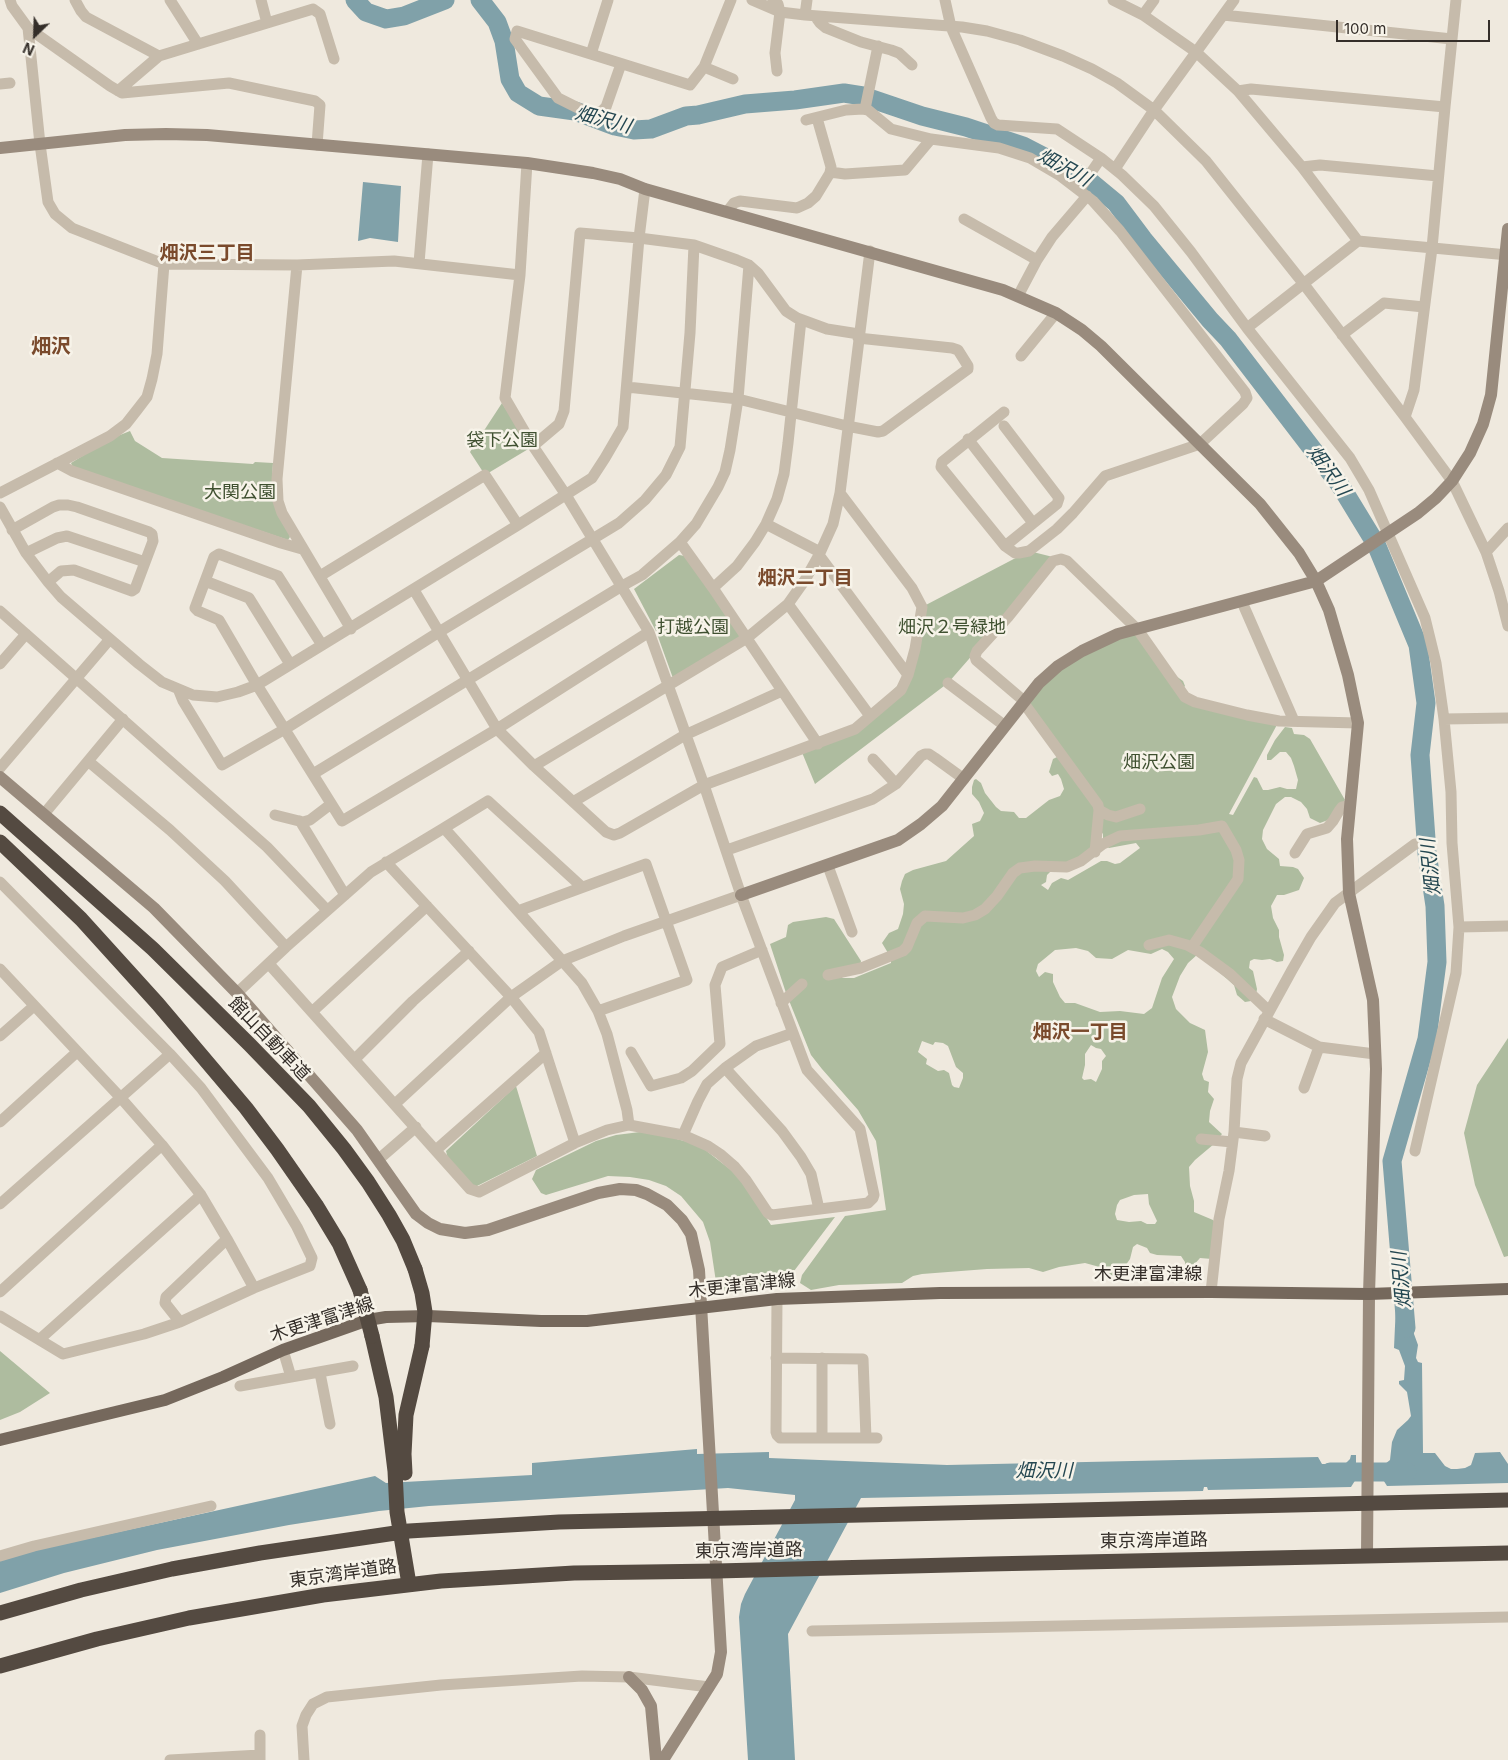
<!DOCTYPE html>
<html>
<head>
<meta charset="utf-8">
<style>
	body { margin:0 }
	#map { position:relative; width:1508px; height:1760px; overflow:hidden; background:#efe9de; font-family:Inter,sans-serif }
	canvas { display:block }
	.north { position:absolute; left:10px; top:10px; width:50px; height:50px; -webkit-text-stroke:4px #f7f3e9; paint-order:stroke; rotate:204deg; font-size:14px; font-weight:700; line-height:20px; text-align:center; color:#342e29 }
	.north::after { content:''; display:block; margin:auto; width:18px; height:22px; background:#342e29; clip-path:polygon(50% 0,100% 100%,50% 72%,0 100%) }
	.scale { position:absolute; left:1336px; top:20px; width:154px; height:22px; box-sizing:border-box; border:2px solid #342e29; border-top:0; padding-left:6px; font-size:15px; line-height:18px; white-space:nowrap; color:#342e29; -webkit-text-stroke:4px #f7f3e9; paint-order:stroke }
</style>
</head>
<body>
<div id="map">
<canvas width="1508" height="1760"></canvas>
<div class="north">N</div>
<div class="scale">100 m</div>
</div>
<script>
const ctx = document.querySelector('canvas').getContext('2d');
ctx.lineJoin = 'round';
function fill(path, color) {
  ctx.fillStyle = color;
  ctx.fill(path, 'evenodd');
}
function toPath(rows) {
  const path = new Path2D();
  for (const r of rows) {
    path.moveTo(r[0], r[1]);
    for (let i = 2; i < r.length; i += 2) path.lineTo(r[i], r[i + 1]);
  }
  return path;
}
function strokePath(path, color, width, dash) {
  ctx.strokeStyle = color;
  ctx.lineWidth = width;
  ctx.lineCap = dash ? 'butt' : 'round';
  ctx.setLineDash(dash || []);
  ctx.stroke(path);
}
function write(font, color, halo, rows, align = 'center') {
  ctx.font = font + ' Inter,"Noto Sans JP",sans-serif';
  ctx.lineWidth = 5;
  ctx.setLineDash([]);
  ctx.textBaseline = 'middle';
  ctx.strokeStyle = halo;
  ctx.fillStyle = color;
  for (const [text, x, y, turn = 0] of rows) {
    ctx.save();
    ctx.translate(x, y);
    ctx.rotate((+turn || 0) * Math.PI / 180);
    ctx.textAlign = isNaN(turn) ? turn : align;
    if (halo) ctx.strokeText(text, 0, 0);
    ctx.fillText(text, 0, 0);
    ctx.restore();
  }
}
const green = toPath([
	[502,403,530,448,485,475,470,452],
	[130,431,135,441,162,458,253,464,255,462,273,463,272,480,290,537,288,540,73,468,71,463,110,439],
	[1029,551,1057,558,948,683,815,784,801,750,855,729,908,675,922,607],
	[679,555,685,556,740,635,737,644,674,681,656,631,634,589],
	[1138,630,1176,676,1183,681,1185,686,1184,687,1195,702,1279,721,1229,814,1233,815,1254,777,1257,778,1263,790,1268,790,1280,787,1287,789,1296,789,1298,780,1294,766,1291,758,1286,752,1280,752,1271,760,1267,760,1267,755,1275,740,1285,727,1292,728,1294,734,1304,735,1310,739,1345,800,1328,820,1320,823,1310,818,1307,809,1301,802,1291,797,1285,797,1276,804,1263,830,1262,839,1267,849,1279,859,1280,866,1293,867,1298,869,1304,878,1299,890,1284,895,1277,895,1271,906,1273,918,1279,930,1279,937,1284,955,1283,961,1277,962,1270,959,1262,960,1254,959,1250,961,1249,968,1253,971,1257,989,1256,995,1251,1001,1245,1002,1237,995,1234,985,1198,954,1188,963,1180,976,1172,997,1176,1009,1190,1023,1205,1030,1208,1052,1202,1074,1204,1080,1209,1082,1208,1092,1214,1099,1210,1111,1209,1122,1222,1134,1214,1144,1195,1160,1189,1167,1190,1186,1194,1201,1194,1212,1213,1220,1217,1225,1212,1259,1200,1258,1192,1267,1185,1267,1185,1262,1181,1256,1157,1255,1150,1253,1147,1248,1137,1244,1133,1247,1130,1259,1123,1269,1112,1278,1107,1276,1096,1266,1085,1263,1059,1267,1043,1272,1029,1268,987,1269,922,1274,913,1276,902,1283,839,1285,811,1290,800,1283,802,1275,845,1216,886,1210,876,1141,858,1110,822,1069,811,1055,786,993,770,944,786,937,788,925,793,922,826,917,834,919,861,961,860,967,840,976,843,978,854,978,891,963,891,958,882,943,889,933,898,929,903,914,904,904,900,889,902,881,905,874,913,870,946,861,974,836,972,824,980,821,984,813,979,802,972,794,972,787,974,780,976,779,981,783,985,793,996,807,1001,811,1014,812,1019,818,1026,818,1049,800,1060,796,1064,789,1061,779,1058,774,1052,776,1049,772,1053,759,1057,757,1023,702,1082,651],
	[1100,830,1103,834,1103,844,1109,848,1136,843,1140,848,1120,863,1115,864,1107,861,1101,861,1068,880,1061,878,1052,883,1048,890,1041,885,1046,882,1047,875,1052,870,1093,855],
	[1076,948,1088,951,1096,958,1112,959,1128,950,1151,954,1162,949,1168,952,1174,959,1162,978,1152,1008,1144,1014,1120,1011,1100,1012,1075,1003,1065,1003,1060,997,1053,982,1053,974,1045,972,1039,977,1036,971,1038,964,1055,950],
	[922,1041,933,1045,935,1042,943,1043,948,1046,956,1067,963,1073,963,1078,959,1088,954,1087,952,1085,949,1073,944,1070,938,1071,926,1064,927,1059,918,1052],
	[1091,1045,1096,1048,1101,1049,1106,1056,1102,1061,1102,1069,1096,1082,1091,1079,1084,1080,1082,1078,1085,1065,1085,1054],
	[1148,1194,1149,1204,1157,1221,1155,1224,1147,1224,1141,1221,1129,1222,1117,1220,1115,1214,1117,1205,1120,1200,1134,1195],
	[1508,1038,1508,1256,1504,1257,1475,1185,1464,1133,1477,1085],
	[516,1086,537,1156,477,1186,472,1186,448,1159,446,1151],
	[640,1132,662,1135,688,1142,704,1149,740,1177,771,1225,835,1217,791,1275,775,1281,771,1285,754,1291,727,1294,720,1288,716,1282,710,1242,703,1222,681,1196,666,1186,649,1180,630,1177,608,1176,546,1195,541,1193,532,1179,536,1170,596,1141,616,1135],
	[0,1351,50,1393,20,1412,0,1420]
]);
const water = toPath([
	[363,182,401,186,398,242,370,238,358,241],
	[1412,1303,1411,1316,1414,1334,1418,1345,1416,1358,1418,1362,1422,1363,1423,1453,1435,1453,1445,1466,1451,1469,1457,1469,1465,1468,1471,1465,1475,1453,1500,1452,1508,1464,1508,1483,1387,1486,1382,1478,1381,1465,1385,1464,1390,1460,1392,1442,1397,1430,1408,1420,1411,1416,1407,1392,1399,1384,1399,1381,1404,1380,1405,1366,1399,1350,1394,1348,1396,1304],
	[697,1449,697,1454,769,1452,769,1458,947,1465,1318,1457,1322,1464,1340,1464,1346,1463,1350,1459,1351,1455,1356,1455,1356,1479,1351,1487,1208,1490,1207,1487,1204,1487,1203,1491,861,1498,788,1634,795,1760,748,1760,739,1617,741,1604,745,1594,795,1500,795,1495,728,1488,429,1506,379,1511,289,1525,157,1550,64,1573,0,1593,0,1560,31,1551,375,1476,386,1483,532,1475,532,1463]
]);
const river = toPath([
	[355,0,366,12,386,19,404,16,445,0],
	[480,0,497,22,504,41,510,79,518,93,539,106,575,111,615,126,634,130,651,129,686,116,698,115,745,104,795,100,844,93,863,96,922,116,966,127,1023,146,1087,179,1116,203,1143,239,1210,320,1228,339,1340,485,1376,544,1418,645,1426,703,1420,755,1427,853,1435,906,1437,962,1427,1039,1392,1161,1406,1328],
	[1330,1472,1407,1472]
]);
const street = toPath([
	[10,0,12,6,28,28,40,144,48,202,55,214,72,228,164,264,297,265,394,261,520,275],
	[75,0,81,11,86,17,159,56],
	[170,0,198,44],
	[261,0,267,23],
	[752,0,780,12,805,15,962,27,987,31,1020,40,1063,56,1092,69,1117,83,1154,110,1206,161,1303,283,1405,417,1452,481,1486,552,1499,591,1508,626],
	[773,0,778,4,780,12,775,53,777,71],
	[945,0,951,27,991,118,994,123,998,125,1057,129,1101,158,1122,175,1154,206,1191,252,1247,328,1350,458,1369,490,1425,618,1436,663,1444,719,1451,792,1452,843,1459,927,1456,973,1415,1151],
	[1113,0,1143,15,1196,52,1238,91,1302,167,1358,241],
	[805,15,807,0],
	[1143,15,1154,0],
	[1223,15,1452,39],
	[815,16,820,23,826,28,861,42,891,50,899,53,912,65],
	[28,28,110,86,122,93,229,83,315,101,320,105,317,145],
	[591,54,608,0],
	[621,64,606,107,602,111,595,113,582,110,558,98,515,39,517,31,690,85,704,67,731,0],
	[704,67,733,79],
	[0,84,10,83],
	[118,91,159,56,313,9,320,14,334,59],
	[1238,91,1251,89,1445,107],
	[865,109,878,46],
	[806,120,846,110,863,109,868,110,891,129,931,139,999,148,1030,158,1059,175,1093,201,1120,231,1245,392,1247,398,1243,404,1200,444,1105,476,1073,513,1057,529,1029,551,1019,553,1015,553,1005,546,941,467,942,462,1004,412],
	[1302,167,1320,165,1438,176],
	[1115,169,1154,110,1234,0],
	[830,172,845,174,905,170,931,139],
	[1079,190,1101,158],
	[727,212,734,203,740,201,797,208,808,203,816,196,830,173,831,167,817,118],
	[964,219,1037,260],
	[419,263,428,154],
	[297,265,277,479,278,501,282,513,351,629],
	[1018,296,1037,260,1052,237,1087,196],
	[1247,328,1358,241,1508,255],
	[1342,335,1384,303,1424,307],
	[1021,356,1056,313],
	[627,387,738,399,847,426,878,432,883,431,968,369,968,366,958,350,952,348,858,338],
	[1405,417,1414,390,1432,248,1445,107,1456,0],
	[1004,426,1059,498,1057,504,1005,546],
	[968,439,1033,523],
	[533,446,559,424,564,411,580,233,639,238,645,189],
	[57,463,72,471,281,543,302,549],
	[0,493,110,436,126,424,137,410,147,397,152,379,157,354,164,264],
	[0,507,26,553,48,582,61,597,139,664,162,682,193,695,217,697,238,692,257,685,518,525,592,478,605,458,623,427,639,238,694,245,737,260,749,265,758,273,786,311,797,318,827,329,859,334],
	[766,524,820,552],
	[12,530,53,507,59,505,68,505,77,507,149,532,152,534,153,541,135,589,132,591,74,570,61,571,48,582],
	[680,542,713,588,818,744],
	[1486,552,1508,528],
	[26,553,57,538,67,536,145,562],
	[819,555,908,675],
	[320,576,485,475,518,525],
	[205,581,249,598,290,664],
	[713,588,737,566,755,542,766,524,777,499,784,474,788,443,801,320],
	[414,590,497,729,534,766,606,832,614,835,620,833,704,785,855,729,901,690,908,675,915,649,922,607,912,588,840,493],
	[1242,602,1294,721],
	[788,604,870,716],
	[0,611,267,847,327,910],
	[322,645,278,576,219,554,214,557,195,608,198,611,219,620,257,685,342,821,497,729,649,632],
	[0,664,26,634],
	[948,683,1005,726],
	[179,691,183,701,222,765,285,729,439,632,619,523,645,500,666,475,680,447,690,333,694,245],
	[1024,701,976,660,975,656,977,651,1008,617,1053,561,1061,559,1067,561,1138,630,1185,697,1195,702,1247,715,1279,721,1358,723],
	[1023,702,1098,805,1099,810,1095,852],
	[1444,719,1508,718],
	[873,759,896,784],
	[88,761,170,830,225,881,286,947],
	[534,766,747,638,788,604,805,580,819,555,833,524,840,493,870,251],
	[0,768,110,639],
	[313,774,622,586,642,575,680,542,696,524,718,487,725,472,730,450,738,399,749,265],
	[573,802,685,735,782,691],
	[1099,810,1108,815,1116,817,1140,809],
	[44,814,123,719],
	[275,815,303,822,310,820,331,804],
	[300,821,345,895],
	[444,828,488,801,582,887],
	[727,850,873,799,896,784,921,756,925,754,929,754,935,758,964,779],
	[1295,853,1307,834,1327,828,1333,821,1339,811,1342,807,1350,805],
	[386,862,511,997,539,1032,575,1143],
	[828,866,852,932],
	[0,882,170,1054,201,1088,268,1178,297,1227,312,1258,310,1266,254,1288,180,1322,144,1334,63,1354,0,1316],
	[518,911,646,864,687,980,598,1011],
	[1459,927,1508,926],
	[1149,945,1169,940,1187,945,1200,952,1230,974,1269,1011],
	[269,964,470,1189,479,1192,575,1143,607,1130,629,1125,683,1135,708,1146,720,1154,735,1167,746,1180,768,1213,772,1215,868,1203,873,1198,874,1195,860,1129,807,1070,741,895,704,785,649,632,566,495,533,446,505,398,520,275,527,163],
	[0,969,120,1097,162,1145,201,1195,227,1239,254,1288],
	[828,975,861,968,903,951,907,947,917,923,925,916,963,918,975,915,985,909,997,896,1013,873,1020,868,1035,866,1067,867,1081,861,1103,844,1120,836,1199,830,1222,826,1236,850,1239,860,1238,879,1192,947],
	[237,993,286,947,371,872,444,828,582,983,598,1011,607,1034,627,1110,629,1125],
	[781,1003,802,984],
	[313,1011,427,906],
	[1264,1019,1319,1047,1375,1054],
	[0,1036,34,1006],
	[631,1052,651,1086,681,1078,692,1071,720,1044,715,985,722,967,762,950],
	[355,1059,413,1001,469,951],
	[725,1068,782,1131,801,1157,811,1174,819,1209],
	[1304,1088,1319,1047],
	[395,1104,511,997,562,961,624,936,741,895],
	[0,1122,77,1052],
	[1234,1132,1265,1136],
	[683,1135,698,1101,707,1084,725,1068,756,1046,793,1033],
	[1201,1139,1232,1142],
	[436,1150,546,1053],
	[379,1159,416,1127],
	[0,1204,170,1054],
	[0,1292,162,1145],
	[1211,1292,1219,1219,1229,1171,1234,1132,1237,1079,1241,1063,1292,970,1311,937,1335,903,1415,844],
	[777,1299,776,1432,777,1435,780,1438,877,1438],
	[180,1322,165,1303,166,1297,227,1239],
	[40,1339,201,1195],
	[283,1350,291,1377],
	[776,1358,863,1359,866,1438],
	[320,1373,330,1424],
	[240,1386,353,1366],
	[822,1438,822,1358],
	[0,1556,34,1546,211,1506],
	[812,1631,1508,1617],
	[170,1760,260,1755],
	[260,1760,260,1735],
	[304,1760,302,1726,306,1715,313,1704,327,1697,441,1685,582,1676,629,1677,709,1687]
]);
const secondary = toPath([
	[0,148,125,135,166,134,207,135,527,163,593,173,620,179,645,189,1003,290,1056,313,1082,330,1101,346,1260,504,1299,553,1316,581,1329,610,1348,675,1358,723,1347,839,1349,893,1373,1000,1376,1069,1369,1294,1367,1555],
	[0,777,154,908,237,993,357,1130,416,1214,428,1223,440,1229,465,1233,488,1230,598,1193,620,1189,636,1190,647,1194,667,1205,682,1220,691,1234,699,1270,721,1652,717,1674,663,1760],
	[741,895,898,840,921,824,942,806,1039,683,1058,666,1082,651,1118,634,1316,581,1418,513,1436,498,1452,481,1470,453,1483,424,1491,395,1508,229],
	[629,1677,642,1690,651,1706,656,1760]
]);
const primary = toPath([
	[0,1440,165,1400,223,1377,283,1350,368,1320,386,1317,428,1316,541,1321,587,1321,777,1299,940,1293,1211,1292,1369,1294,1508,1289]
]);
const highway = toPath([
	[0,813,153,949,250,1045,309,1106,344,1149,368,1182,389,1215,403,1240,415,1269],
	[0,842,81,919,158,1004,246,1108,277,1149,316,1205,339,1243,360,1290],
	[372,1336,386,1397,395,1471,397,1512,409,1584],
	[405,1473,404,1454,406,1415,422,1346],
	[0,1613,81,1590,172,1569,260,1553,409,1531,559,1522,1508,1500],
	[0,1666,97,1639,189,1618,323,1595,441,1581,574,1573,717,1571,989,1564,1508,1553]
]);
const highwayBridge = toPath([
	[415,1269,422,1293,425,1312,422,1346],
	[360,1290,372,1336]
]);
const parkNames = [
	["袋下公園",502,441],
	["大関公園",240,493],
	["打越公園",693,628],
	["畑沢２号緑地",952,628],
	["畑沢公園",1159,763]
];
const streetNames = [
	["館山自動車道",269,1039,46],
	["木更津富津線",1148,1275],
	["木更津富津線",742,1286,-6],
	["木更津富津線",322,1320,-18],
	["東京湾岸道路",1154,1541,-1],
	["東京湾岸道路",749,1551,-1],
	["東京湾岸道路",343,1574,-8]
];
const waterNames = [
	["畑沢川",603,120,15],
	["畑沢川",1064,168,29],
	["畑沢川",1328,471,54],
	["畑沢川",1431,867,-96],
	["畑沢川",1402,1280,-95],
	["畑沢川",1044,1471]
];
const neighbourhoodNames = [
	["畑沢三丁目",207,253],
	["畑沢二丁目",805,578],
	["畑沢一丁目",1080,1032]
];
const quarterNames = [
	["畑沢",51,347]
];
fill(green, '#aebc9f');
fill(water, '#80a1a9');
strokePath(river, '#80a1a9', 19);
strokePath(street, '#c6bbab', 11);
strokePath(secondary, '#998b7d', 12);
strokePath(primary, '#75685c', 12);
strokePath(highway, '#544a41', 15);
strokePath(highwayBridge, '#544a41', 15);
write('18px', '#3f5030', '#f7f3e9', parkNames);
write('18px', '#342e29', '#f7f3e9', streetNames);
write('italic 19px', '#244751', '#f7f3e9', waterNames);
write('bold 19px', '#7a4a2c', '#f7f3e9', neighbourhoodNames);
write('bold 20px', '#7a4a2c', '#f7f3e9', quarterNames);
</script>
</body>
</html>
